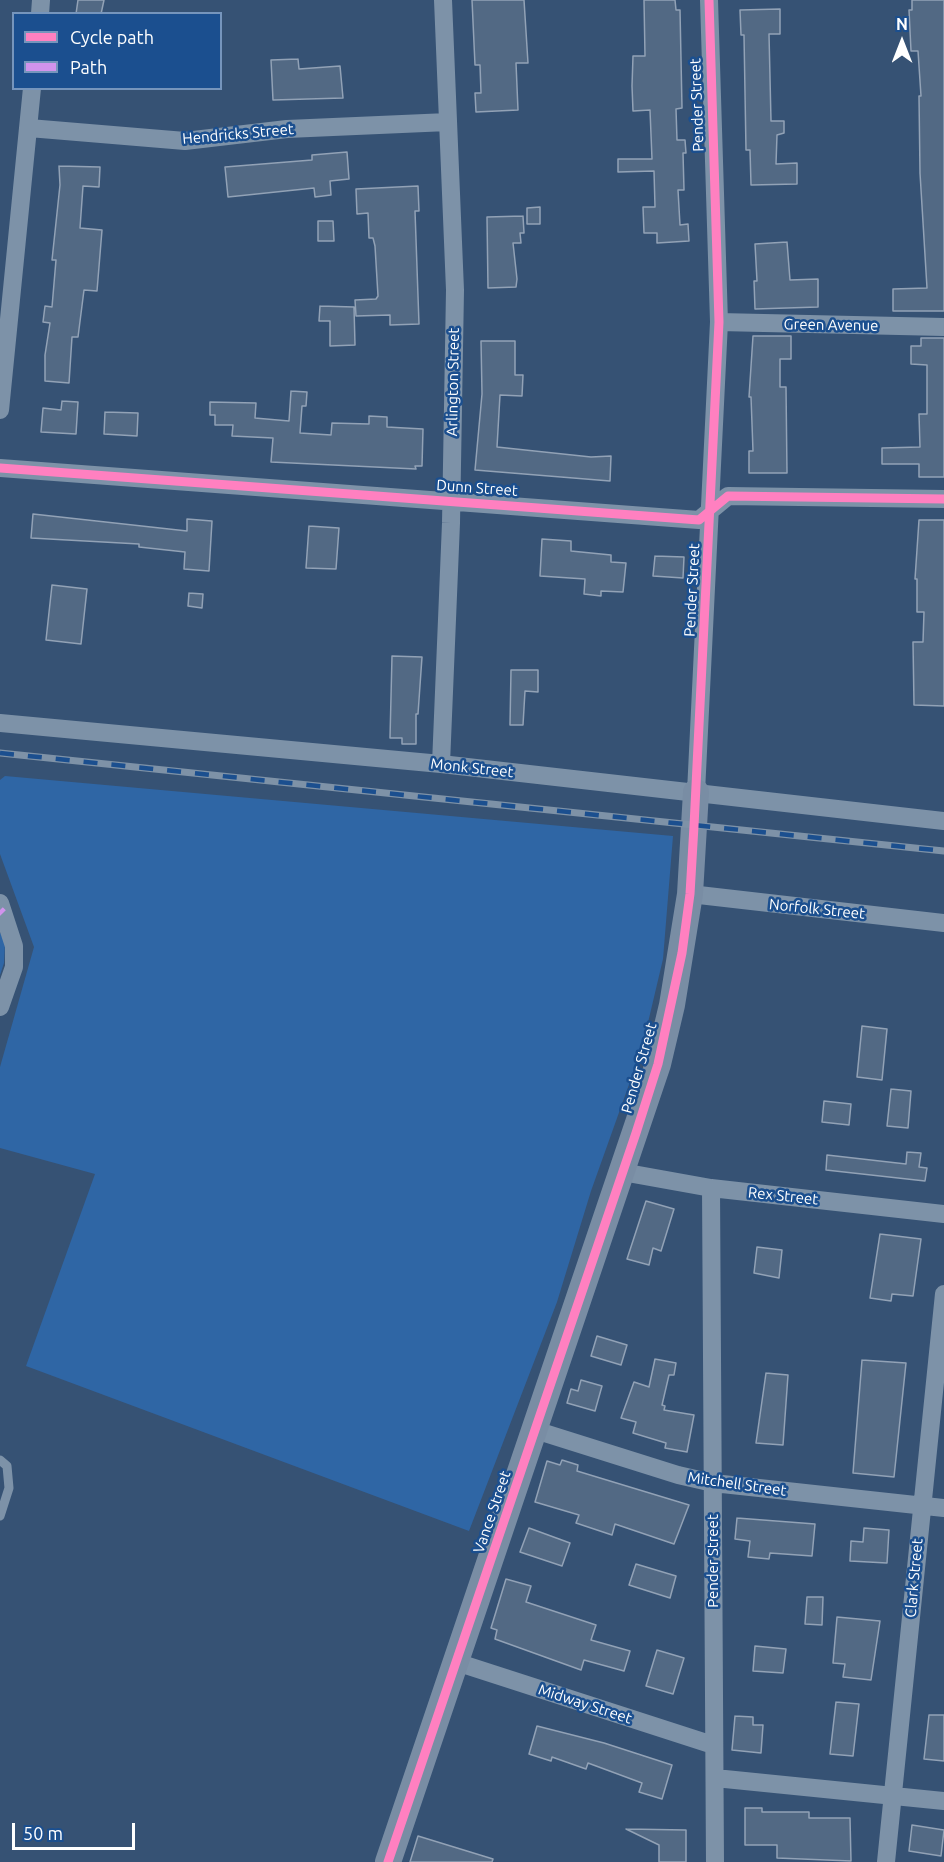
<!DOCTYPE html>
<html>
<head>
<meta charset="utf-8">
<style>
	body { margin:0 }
	#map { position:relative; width:944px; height:1862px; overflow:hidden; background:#365274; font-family:Ubuntu,sans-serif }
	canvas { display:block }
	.legend { position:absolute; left:12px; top:12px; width:210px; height:78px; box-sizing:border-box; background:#1b4f8f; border:2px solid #7695bc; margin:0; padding:8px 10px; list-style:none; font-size:18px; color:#fff }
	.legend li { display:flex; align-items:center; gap:12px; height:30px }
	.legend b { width:30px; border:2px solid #7695bc }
	.north { position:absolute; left:872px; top:12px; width:60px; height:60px; -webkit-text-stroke:4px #1b4f8f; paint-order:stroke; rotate:0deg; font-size:16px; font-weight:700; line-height:24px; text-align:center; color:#fff }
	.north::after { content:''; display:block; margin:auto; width:21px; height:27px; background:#fff; clip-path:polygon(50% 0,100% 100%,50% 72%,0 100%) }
	.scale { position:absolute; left:12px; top:1823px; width:123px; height:27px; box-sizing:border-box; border:3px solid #fff; border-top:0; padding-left:8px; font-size:18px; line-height:21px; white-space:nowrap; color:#fff; -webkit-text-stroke:4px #1b4f8f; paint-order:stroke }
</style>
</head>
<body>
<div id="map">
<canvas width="944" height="1862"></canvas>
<ul class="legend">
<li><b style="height:8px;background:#ff80c0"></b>Cycle path</li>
<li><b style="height:8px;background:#d193ec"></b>Path</li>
</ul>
<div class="north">N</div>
<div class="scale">50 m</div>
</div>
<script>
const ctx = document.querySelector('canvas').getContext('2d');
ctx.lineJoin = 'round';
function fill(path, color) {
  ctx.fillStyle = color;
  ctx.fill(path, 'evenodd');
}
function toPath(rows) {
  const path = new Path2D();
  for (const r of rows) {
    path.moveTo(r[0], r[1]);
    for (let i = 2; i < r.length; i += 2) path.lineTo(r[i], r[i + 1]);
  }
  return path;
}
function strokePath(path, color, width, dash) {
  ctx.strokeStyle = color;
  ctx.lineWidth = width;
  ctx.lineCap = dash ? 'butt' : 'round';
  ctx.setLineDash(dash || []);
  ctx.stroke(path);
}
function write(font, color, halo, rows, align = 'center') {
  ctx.font = font + ' Ubuntu,sans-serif';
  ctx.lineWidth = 5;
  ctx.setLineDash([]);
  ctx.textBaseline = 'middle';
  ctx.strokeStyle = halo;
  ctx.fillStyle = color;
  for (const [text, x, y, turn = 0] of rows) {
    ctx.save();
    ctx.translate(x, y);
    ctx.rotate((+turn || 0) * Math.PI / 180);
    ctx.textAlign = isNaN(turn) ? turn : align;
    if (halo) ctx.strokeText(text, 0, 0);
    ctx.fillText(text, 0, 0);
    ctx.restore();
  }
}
const green = toPath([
	[5,776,673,836,663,959,642,1048,591,1191,557,1302,469,1531,26,1366,95,1174,0,1148,0,1067,34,947,0,854,0,780],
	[0,932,5,944,4,963,0,975]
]);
const building = toPath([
	[78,0,104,0,101,14,76,14,78,0],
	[472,0,524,0,528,63,516,63,518,110,476,112,475,93,481,93,480,65,475,65,472,0],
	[644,0,675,0,676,10,680,10,682,108,676,109,677,140,685,140,686,153,683,153,684,190,678,190,680,225,688,224,689,241,657,243,657,233,644,233,643,207,655,207,654,171,618,172,618,159,652,159,650,110,633,111,632,86,633,56,645,56,644,0],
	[912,0,944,0,944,311,893,311,893,289,927,288,920,173,919,96,921,96,918,51,911,51,909,10,912,10,912,0],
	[780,9,780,34,769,34,771,121,784,121,784,133,777,135,776,164,797,163,797,184,751,185,750,150,746,150,744,35,741,35,740,10,780,9],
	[298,59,299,69,340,66,343,98,273,100,271,60,298,59],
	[347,152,349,179,330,181,331,195,315,197,314,188,228,197,225,167,312,160,312,155,347,152],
	[59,166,100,167,99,187,83,186,80,228,102,230,97,291,84,290,78,337,72,337,69,383,45,381,45,355,50,323,43,322,45,306,52,307,56,260,52,260,60,185,59,166],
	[418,186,419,211,415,211,419,324,390,325,390,315,356,316,355,300,376,299,378,296,375,246,373,238,369,238,368,213,357,214,356,189,418,186],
	[540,207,540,224,527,224,527,208,540,207],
	[523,216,524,233,520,233,521,243,513,243,517,279,516,287,488,288,487,217,523,216],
	[318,221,333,221,334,241,318,241,318,221],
	[787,242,790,280,818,279,818,307,755,309,754,281,757,281,755,244,787,242],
	[320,306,354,307,355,345,330,346,330,321,319,321,320,306],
	[753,336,791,336,791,359,780,359,780,387,786,387,787,473,749,473,749,451,753,451,751,397,749,397,753,336],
	[921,338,944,338,944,477,919,477,919,464,882,464,882,448,920,447,919,414,927,414,927,365,911,364,911,346,921,346,921,338],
	[481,341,515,341,515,375,523,375,522,396,500,395,497,447,591,457,611,456,610,481,475,470,482,394,481,341],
	[291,391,307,392,306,406,302,406,300,433,331,435,332,423,369,424,369,416,387,417,387,427,423,429,422,466,415,466,416,469,271,462,273,438,232,436,233,425,215,425,215,415,210,415,210,402,256,403,255,418,289,421,291,391],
	[62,401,78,402,76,434,41,432,43,408,61,410,62,401],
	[105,412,138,413,137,436,104,434,105,412],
	[33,514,187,531,187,519,212,521,209,571,184,569,185,552,139,547,139,544,31,538,33,514],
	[919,520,944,520,944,706,914,705,913,642,923,642,924,612,917,612,917,579,915,579,919,520],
	[309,526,339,528,336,569,306,568,309,526],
	[542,539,571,541,571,551,611,555,611,562,626,563,623,592,601,591,601,596,584,594,585,579,540,576,542,539],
	[655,556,684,557,683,578,653,576,655,556],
	[52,585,87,589,81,644,46,640,52,585],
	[189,593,203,594,202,608,188,606,189,593],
	[392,656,422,657,418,714,416,714,416,744,402,744,402,738,390,738,392,656],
	[511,670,538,670,538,692,525,691,523,725,510,725,511,670],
	[862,1026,887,1029,882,1080,857,1077,862,1026],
	[891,1089,911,1091,908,1128,887,1126,891,1089],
	[824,1101,851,1104,849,1125,822,1122,824,1101],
	[907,1152,921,1153,919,1167,927,1168,925,1181,826,1170,827,1155,906,1164,907,1152],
	[646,1201,674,1209,661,1251,653,1248,649,1265,627,1259,646,1201],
	[880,1234,921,1239,913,1296,892,1294,891,1301,870,1298,880,1234],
	[757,1247,782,1250,779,1278,754,1273,757,1247],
	[597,1336,627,1345,621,1365,591,1356,597,1336],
	[655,1359,676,1363,674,1375,669,1375,662,1405,665,1406,664,1410,694,1415,687,1452,665,1448,666,1443,633,1433,636,1422,621,1418,634,1382,649,1387,655,1359],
	[862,1360,906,1363,894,1477,853,1473,862,1360],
	[766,1373,788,1375,783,1445,756,1443,766,1373],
	[581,1380,602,1386,595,1411,567,1403,571,1389,578,1391,581,1380],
	[562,1460,578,1465,577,1471,689,1505,674,1544,615,1524,612,1535,576,1523,579,1515,535,1502,547,1461,560,1465,562,1460],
	[737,1518,815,1524,812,1556,770,1553,769,1559,748,1557,750,1541,735,1539,737,1518],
	[529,1528,570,1543,562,1566,520,1552,529,1528],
	[864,1528,889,1530,887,1563,850,1561,851,1541,863,1542,864,1528],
	[636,1564,676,1576,670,1598,629,1585,636,1564],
	[506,1579,531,1586,526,1602,596,1625,591,1640,630,1651,624,1671,584,1660,581,1670,495,1639,497,1630,491,1628,506,1579],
	[807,1597,823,1597,822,1625,805,1624,807,1597],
	[837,1617,880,1621,871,1680,843,1677,845,1664,833,1663,837,1617],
	[755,1646,786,1649,783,1673,753,1671,755,1646],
	[657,1650,684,1658,673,1694,646,1686,657,1650],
	[836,1702,859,1704,853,1756,830,1754,836,1702],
	[929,1715,944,1715,944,1761,924,1759,929,1715],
	[735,1716,753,1717,753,1725,763,1725,761,1753,732,1750,735,1716],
	[537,1726,604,1743,672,1765,662,1799,639,1792,642,1783,588,1763,586,1769,552,1757,551,1761,529,1754,537,1726],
	[745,1808,762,1808,762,1812,809,1812,809,1818,850,1818,851,1861,777,1858,777,1845,745,1845,745,1808],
	[912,1825,944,1830,941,1856,909,1851,912,1825],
	[626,1829,686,1830,686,1862,659,1862,659,1845,626,1829],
	[418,1836,493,1859,492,1862,410,1862,418,1836]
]);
const lane = toPath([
	[0,1460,7,1466,9,1488,0,1516]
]);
const street = toPath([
	[40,14,41,0],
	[29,128,185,141,287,129,448,122],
	[719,322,944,327],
	[0,410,32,88],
	[0,468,699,520,728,496,944,499],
	[0,723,441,764,944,821],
	[441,764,451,523,455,290,443,0],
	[696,792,719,322,709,0],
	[690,894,944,923],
	[0,903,14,946,14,967,0,1007],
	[622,1172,711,1188,944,1214],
	[711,1188,715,1862],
	[535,1430,678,1475,713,1483,944,1508],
	[456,1662,713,1745],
	[715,1778,944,1801],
	[886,1862,944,1294]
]);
const secondary = toPath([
	[388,1862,658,1064,672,1005,690,894,696,792]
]);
const rail = toPath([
	[0,753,944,851]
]);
const quiet = toPath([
	[0,910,3,913]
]);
const cycleway = toPath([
	[0,468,699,520,728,496,944,499],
	[388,1862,636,1133,658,1064,682,953,690,894,694,826,719,322,709,0]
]);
const streetNames = [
	["Pender Street",697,105,-92],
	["Hendricks Street",238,134,-5],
	["Green Avenue",831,325,1],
	["Arlington Street",453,382,-89],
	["Dunn Street",477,488,4],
	["Pender Street",692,590,-87],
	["Monk Street",472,768,6],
	["Norfolk Street",817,909,6],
	["Pender Street",639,1068,-74],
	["Rex Street",783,1196,6],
	["Mitchell Street",737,1484,8],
	["Vance Street",492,1512,-71],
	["Pender Street",713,1561,-90],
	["Clark Street",914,1578,-85],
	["Midway Street",585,1704,18]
];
fill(green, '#2f66a5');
fill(building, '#526984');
strokePath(building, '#92a2b6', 1.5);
strokePath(lane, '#7d92a8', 9);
strokePath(street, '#7d92a8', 18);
strokePath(secondary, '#798da4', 26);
strokePath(rail, '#7e92a7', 7);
strokePath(rail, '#1b4f8f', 4.5, [14]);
strokePath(quiet, '#d193ec', 8, [15, 8]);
strokePath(cycleway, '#ff80c0', 9);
write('15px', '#fff', '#1b4f8f', streetNames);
</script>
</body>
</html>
